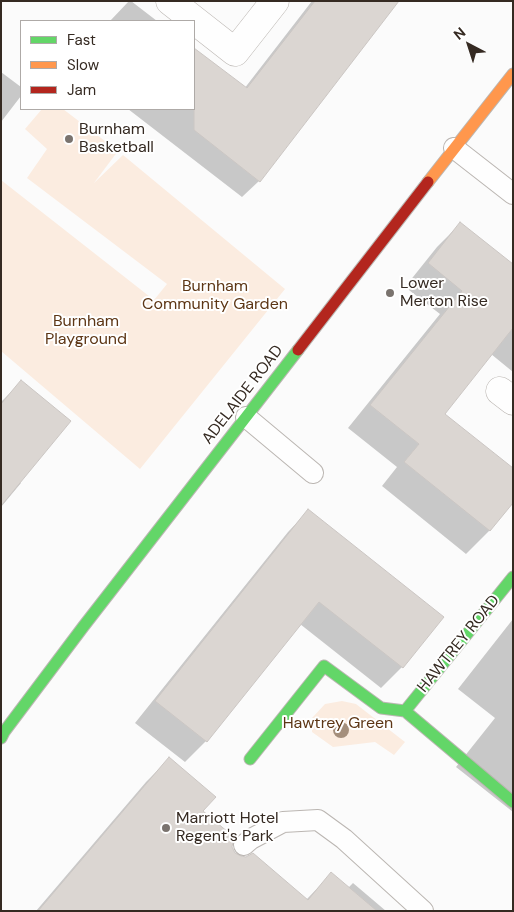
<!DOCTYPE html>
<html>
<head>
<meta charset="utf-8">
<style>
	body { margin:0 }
	#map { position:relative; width:514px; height:912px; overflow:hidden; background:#fbfbfb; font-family:"DM Sans",sans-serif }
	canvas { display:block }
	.frame { position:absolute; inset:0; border:2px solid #352a22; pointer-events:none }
	.legend { position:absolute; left:20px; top:20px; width:175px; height:90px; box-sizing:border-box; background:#fff; border:1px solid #aeaaa7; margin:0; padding:6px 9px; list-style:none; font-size:15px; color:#352a22 }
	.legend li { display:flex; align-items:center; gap:10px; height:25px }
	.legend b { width:25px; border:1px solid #aeaaa7 }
	.north { position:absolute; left:444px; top:20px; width:50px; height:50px; -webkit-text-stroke:4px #fff; paint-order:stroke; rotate:320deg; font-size:14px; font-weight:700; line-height:20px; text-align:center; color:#352a22 }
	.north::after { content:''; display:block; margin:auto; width:18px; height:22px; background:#352a22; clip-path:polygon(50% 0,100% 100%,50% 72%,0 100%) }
</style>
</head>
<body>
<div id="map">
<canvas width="514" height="912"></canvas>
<div class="frame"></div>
<ul class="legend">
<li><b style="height:6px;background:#63d668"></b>Fast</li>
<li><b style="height:6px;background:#ff974d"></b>Slow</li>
<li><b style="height:6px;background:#b3261e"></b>Jam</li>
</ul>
<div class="north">N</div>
</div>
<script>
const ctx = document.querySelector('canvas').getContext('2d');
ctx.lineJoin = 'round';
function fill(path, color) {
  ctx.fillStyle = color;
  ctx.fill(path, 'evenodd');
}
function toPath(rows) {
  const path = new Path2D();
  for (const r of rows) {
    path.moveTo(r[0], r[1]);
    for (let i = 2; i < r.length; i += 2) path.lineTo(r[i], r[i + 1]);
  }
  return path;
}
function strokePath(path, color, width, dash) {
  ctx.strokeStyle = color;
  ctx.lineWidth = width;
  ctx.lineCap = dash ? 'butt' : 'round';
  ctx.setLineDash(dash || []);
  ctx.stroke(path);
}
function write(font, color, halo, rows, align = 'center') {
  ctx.font = font + ' "DM Sans",sans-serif';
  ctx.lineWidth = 4;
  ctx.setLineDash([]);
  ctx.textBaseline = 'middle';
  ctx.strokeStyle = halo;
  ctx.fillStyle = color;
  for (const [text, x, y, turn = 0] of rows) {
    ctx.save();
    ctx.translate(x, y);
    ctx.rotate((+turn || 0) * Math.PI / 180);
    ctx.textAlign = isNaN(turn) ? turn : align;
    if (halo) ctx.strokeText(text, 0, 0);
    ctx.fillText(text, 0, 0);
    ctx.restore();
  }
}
const green = toPath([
	[42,109,63,109,118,151,94,183,123,155,285,289,140,469,1,351,1,180,154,300,167,284,27,178,47,149,25,129],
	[342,701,356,704,405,742,394,755,375,742,333,747,312,732,312,718,325,704]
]);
const shadow = toPath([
	[129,1,131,1,157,21,110,21],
	[312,1,397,1,259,181,242,197,128,109,194,109,194,50,244,89],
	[1,72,21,87,21,96,1,122],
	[460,224,513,266,513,372,491,354,443,414,513,501,489,531,466,554,382,486,397,467,348,428,440,314,405,287,437,247],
	[21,382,19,482,21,483,1,507,1,402],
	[308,511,442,617,402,667,381,688,300,624,206,741,185,762,135,723,288,532],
	[513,619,513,812,456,767,495,718,458,689],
	[169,759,202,811,231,847,234,854,306,900,331,874,348,888,353,883,386,911,36,911,146,782]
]);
const building = toPath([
	[315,1,399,1,260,182,194,130,194,48,247,88,315,1],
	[460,222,513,264,513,328,445,414,513,468,513,503,490,531,404,462,419,444,370,405,462,291,428,263,460,222],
	[21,380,71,421,1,506,1,404,21,380],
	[308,509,444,617,403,668,319,602,207,742,155,701,308,509],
	[169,757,216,797,203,811,235,838,233,842,232,847,235,853,241,856,246,857,253,853,308,900,331,872,377,911,38,911,169,757]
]);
const lane = toPath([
	[454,148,513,194],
	[246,417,313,473],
	[244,845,251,839,283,822,318,820,344,839,423,911]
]);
const street = toPath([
	[170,1,235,52,275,1],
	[500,391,513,401]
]);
const fast = toPath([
	[405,711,513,577],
	[1,738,4,732,83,627,298,350],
	[250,759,324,666,381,708,405,711,513,802]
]);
const slow = toPath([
	[428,182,513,74]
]);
const jam = toPath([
	[298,350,428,182]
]);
const trees = [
	[341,730]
];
const markers = [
	[69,139,5,"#7a736e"],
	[390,293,5,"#7a736e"],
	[166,828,5,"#7a736e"]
];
const poiNames = [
	["Burnham",79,130],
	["Basketball",79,148],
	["Lower",400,284],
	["Merton Rise",400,302],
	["Marriott Hotel",176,819],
	["Regent's Park",176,837]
];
const parkNames = [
	["Burnham",215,287],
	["Community Garden",215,305],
	["Burnham",86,322],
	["Playground",86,340],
	["Hawtrey Green",338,724]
];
const streetNames = [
	["ADELAIDE ROAD",243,395,-52],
	["HAWTREY ROAD",459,644,-51]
];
fill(green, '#fbece0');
fill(shadow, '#0003');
fill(building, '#dbd6d2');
strokePath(building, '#cbc6c3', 1);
strokePath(lane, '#bbb6b2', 22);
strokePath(street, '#bbb6b2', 29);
strokePath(fast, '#bbb6b2', 13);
strokePath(slow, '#bbb6b2', 13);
strokePath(jam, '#bbb6b2', 13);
strokePath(lane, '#fefefe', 20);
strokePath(street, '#fefefe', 28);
strokePath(fast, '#63d668', 11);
strokePath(slow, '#ff974d', 11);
strokePath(jam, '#b3261e', 11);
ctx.fillStyle = '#a48f7c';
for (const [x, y] of trees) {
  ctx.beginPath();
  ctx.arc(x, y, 8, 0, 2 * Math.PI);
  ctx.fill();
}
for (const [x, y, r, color] of markers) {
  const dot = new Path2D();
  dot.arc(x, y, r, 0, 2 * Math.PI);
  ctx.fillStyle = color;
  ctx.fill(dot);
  strokePath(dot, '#fff', 2);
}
write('16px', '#352a22', '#fff', poiNames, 'left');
write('16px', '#5d3615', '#fff', parkNames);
write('16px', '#352a22', '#fff', streetNames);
</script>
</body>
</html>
